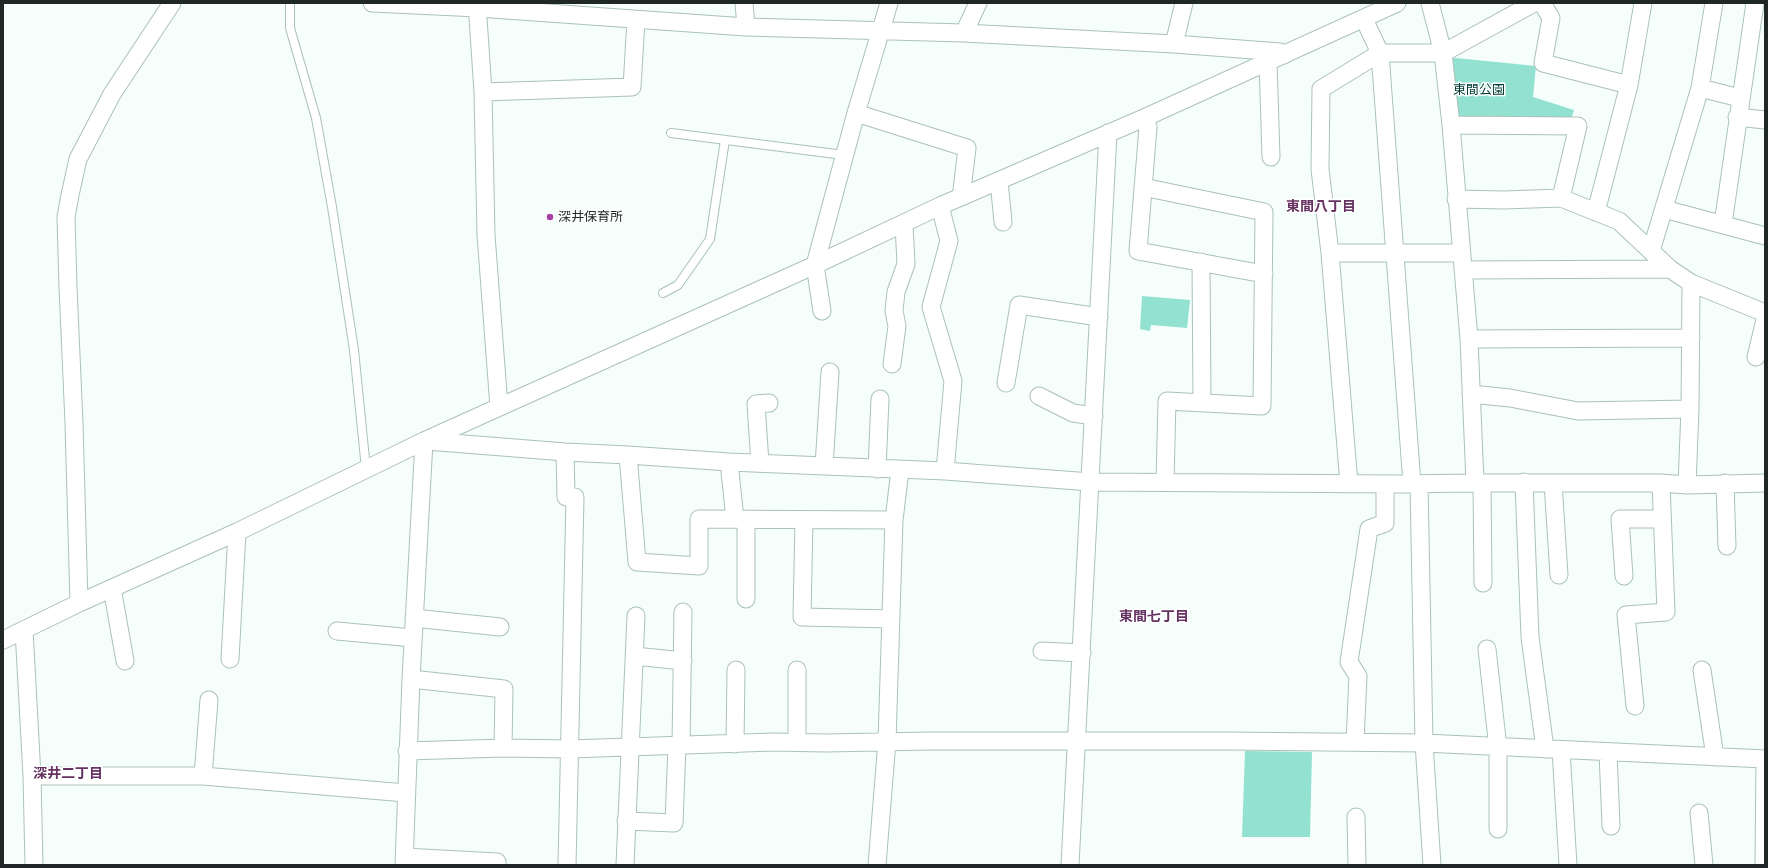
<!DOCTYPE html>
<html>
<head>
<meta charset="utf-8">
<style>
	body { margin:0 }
	#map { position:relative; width:1768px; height:868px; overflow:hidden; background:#f5fefb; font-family:"Golos Text",sans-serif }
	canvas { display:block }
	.frame { position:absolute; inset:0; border:4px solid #1f2826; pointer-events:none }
</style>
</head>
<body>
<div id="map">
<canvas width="1768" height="868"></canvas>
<div class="frame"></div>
</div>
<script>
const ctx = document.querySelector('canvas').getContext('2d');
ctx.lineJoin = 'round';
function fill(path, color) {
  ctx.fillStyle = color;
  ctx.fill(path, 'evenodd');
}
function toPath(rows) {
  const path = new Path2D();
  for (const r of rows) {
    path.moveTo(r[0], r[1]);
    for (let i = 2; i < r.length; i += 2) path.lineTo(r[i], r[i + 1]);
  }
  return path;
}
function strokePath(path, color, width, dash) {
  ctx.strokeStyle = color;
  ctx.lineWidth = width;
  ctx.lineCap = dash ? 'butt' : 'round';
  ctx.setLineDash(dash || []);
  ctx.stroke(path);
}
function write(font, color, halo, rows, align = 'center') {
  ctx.font = font + ' "Golos Text","Noto Sans JP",sans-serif';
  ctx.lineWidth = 3;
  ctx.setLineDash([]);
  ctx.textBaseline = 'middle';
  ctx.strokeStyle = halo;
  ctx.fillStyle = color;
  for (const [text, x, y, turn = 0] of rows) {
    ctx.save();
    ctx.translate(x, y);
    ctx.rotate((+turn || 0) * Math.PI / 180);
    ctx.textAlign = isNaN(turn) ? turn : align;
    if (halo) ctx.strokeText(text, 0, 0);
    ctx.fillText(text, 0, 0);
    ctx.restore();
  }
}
const green = toPath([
	[1446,57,1536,66,1533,97,1574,110,1571,120,1453,119],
	[1142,296,1190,300,1187,328,1151,325,1150,331,1140,329],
	[1245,751,1312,752,1310,837,1242,837]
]);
const service = toPath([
	[290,3,290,28,316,118,332,207,354,350,366,469],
	[671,133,844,155],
	[663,293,678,285,710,239,725,140]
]);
const minor = toPath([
	[372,3,478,8,746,27,964,33,1174,44,1280,52,1284,55],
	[477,3,483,92,486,235,499,407],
	[744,3,746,27],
	[1430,3,1443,53,1451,125,1469,339,1475,483],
	[1542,3,1551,18,1543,63,1629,85],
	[1364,19,1380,53,1412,484],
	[964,33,978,3],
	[1174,44,1184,3],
	[1268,61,1271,157],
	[1700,88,1740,98],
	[483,92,632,87,636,20],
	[856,113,967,148,962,190,964,196],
	[1737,117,1765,120],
	[1144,118,1148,127,1138,251,1264,274],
	[1451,125,1578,126,1561,198],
	[999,181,1003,222],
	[1143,187,1264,212,1262,406,1167,401,1165,482],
	[1456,199,1504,200,1561,198,1619,221,1670,269,1691,283,1765,313],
	[940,206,949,241,931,307,953,381,945,471],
	[1664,209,1765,236],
	[1596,212,1629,85,1643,3],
	[1723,224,1755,3],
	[1651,251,1700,88,1714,3],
	[1330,253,1461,253],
	[1201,262,1202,403],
	[1463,270,1670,269],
	[822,311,815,265,856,113,889,3],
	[1469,339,1691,338],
	[1756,357,1765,320],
	[892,364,897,326,894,311,896,292,906,264,904,224],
	[1006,383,1019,305,1099,317],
	[1471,394,1510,398,1578,411,1690,409],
	[1039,396,1073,413,1094,416],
	[427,441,565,452,628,455,729,462,945,471,1091,482,1396,484,1475,483,1661,483,1687,485,1765,483],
	[565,452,566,497,575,497,567,865],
	[628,455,637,562,699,566,699,519,894,520],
	[729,462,735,519],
	[760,463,756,404,769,403],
	[824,466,830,372],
	[877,469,880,399],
	[1524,482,1530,637,1545,749],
	[1482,483,1483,583],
	[1553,483,1559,575],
	[1725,483,1727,546],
	[1349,484,1330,253,1320,169,1321,89,1380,53,1443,53,1534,3],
	[1419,484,1424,743,1432,865],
	[1687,485,1690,409,1691,283],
	[746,519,746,599],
	[804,520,802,617,891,619],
	[1624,576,1620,519,1662,519],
	[112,588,125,661],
	[79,603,74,423,68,287,66,217,70,195,78,159,112,94,172,3],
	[414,618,500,627],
	[24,630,32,776,203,776,406,793],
	[337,631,413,638],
	[3,640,79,603,237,532,424,441,815,265,940,206,1144,118,1397,3],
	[1487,649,1498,748,1498,829],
	[1042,651,1082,653],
	[635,656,683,661],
	[230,659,237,532],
	[1702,670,1715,757],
	[411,679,504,689,503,748],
	[1635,706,1626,615,1666,612,1661,483],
	[797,742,797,670],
	[1355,742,1358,676,1349,662,1369,529,1385,523,1385,484],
	[735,744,736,670],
	[681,745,683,612],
	[1561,750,1568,865],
	[407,751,503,748,570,749,773,742,826,743,930,741,1228,741,1424,743,1765,759],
	[1608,752,1611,826],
	[32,776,34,865],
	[203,776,209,700],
	[1699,813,1704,865],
	[1356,817,1357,865],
	[626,821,674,823,677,745],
	[404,857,497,862,497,865],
	[1764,862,1765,759],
	[404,865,411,679,424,441],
	[625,865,636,616],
	[877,865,887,741,894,520,900,470],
	[1070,865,1108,133]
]);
const markers = [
	[550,217,4,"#a841a4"]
];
const parkNames = [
	["東間公園",1479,90]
];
const poiNames = [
	["深井保育所",558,217]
];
const neighbourhoodNames = [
	["東間八丁目",1321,207],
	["東間七丁目",1154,617],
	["深井二丁目",68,774]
];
fill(green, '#93e2d1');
strokePath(service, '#aac1bb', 10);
strokePath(minor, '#aac1bb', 19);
strokePath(service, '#fff', 8);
strokePath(minor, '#fff', 17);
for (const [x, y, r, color] of markers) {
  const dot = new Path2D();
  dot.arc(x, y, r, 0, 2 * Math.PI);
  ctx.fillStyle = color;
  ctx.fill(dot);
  strokePath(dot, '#fff', 1.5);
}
write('13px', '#003b32', '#fff', parkNames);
write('13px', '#1f2826', '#fff', poiNames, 'left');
write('bold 14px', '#653262', '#fff', neighbourhoodNames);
</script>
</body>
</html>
